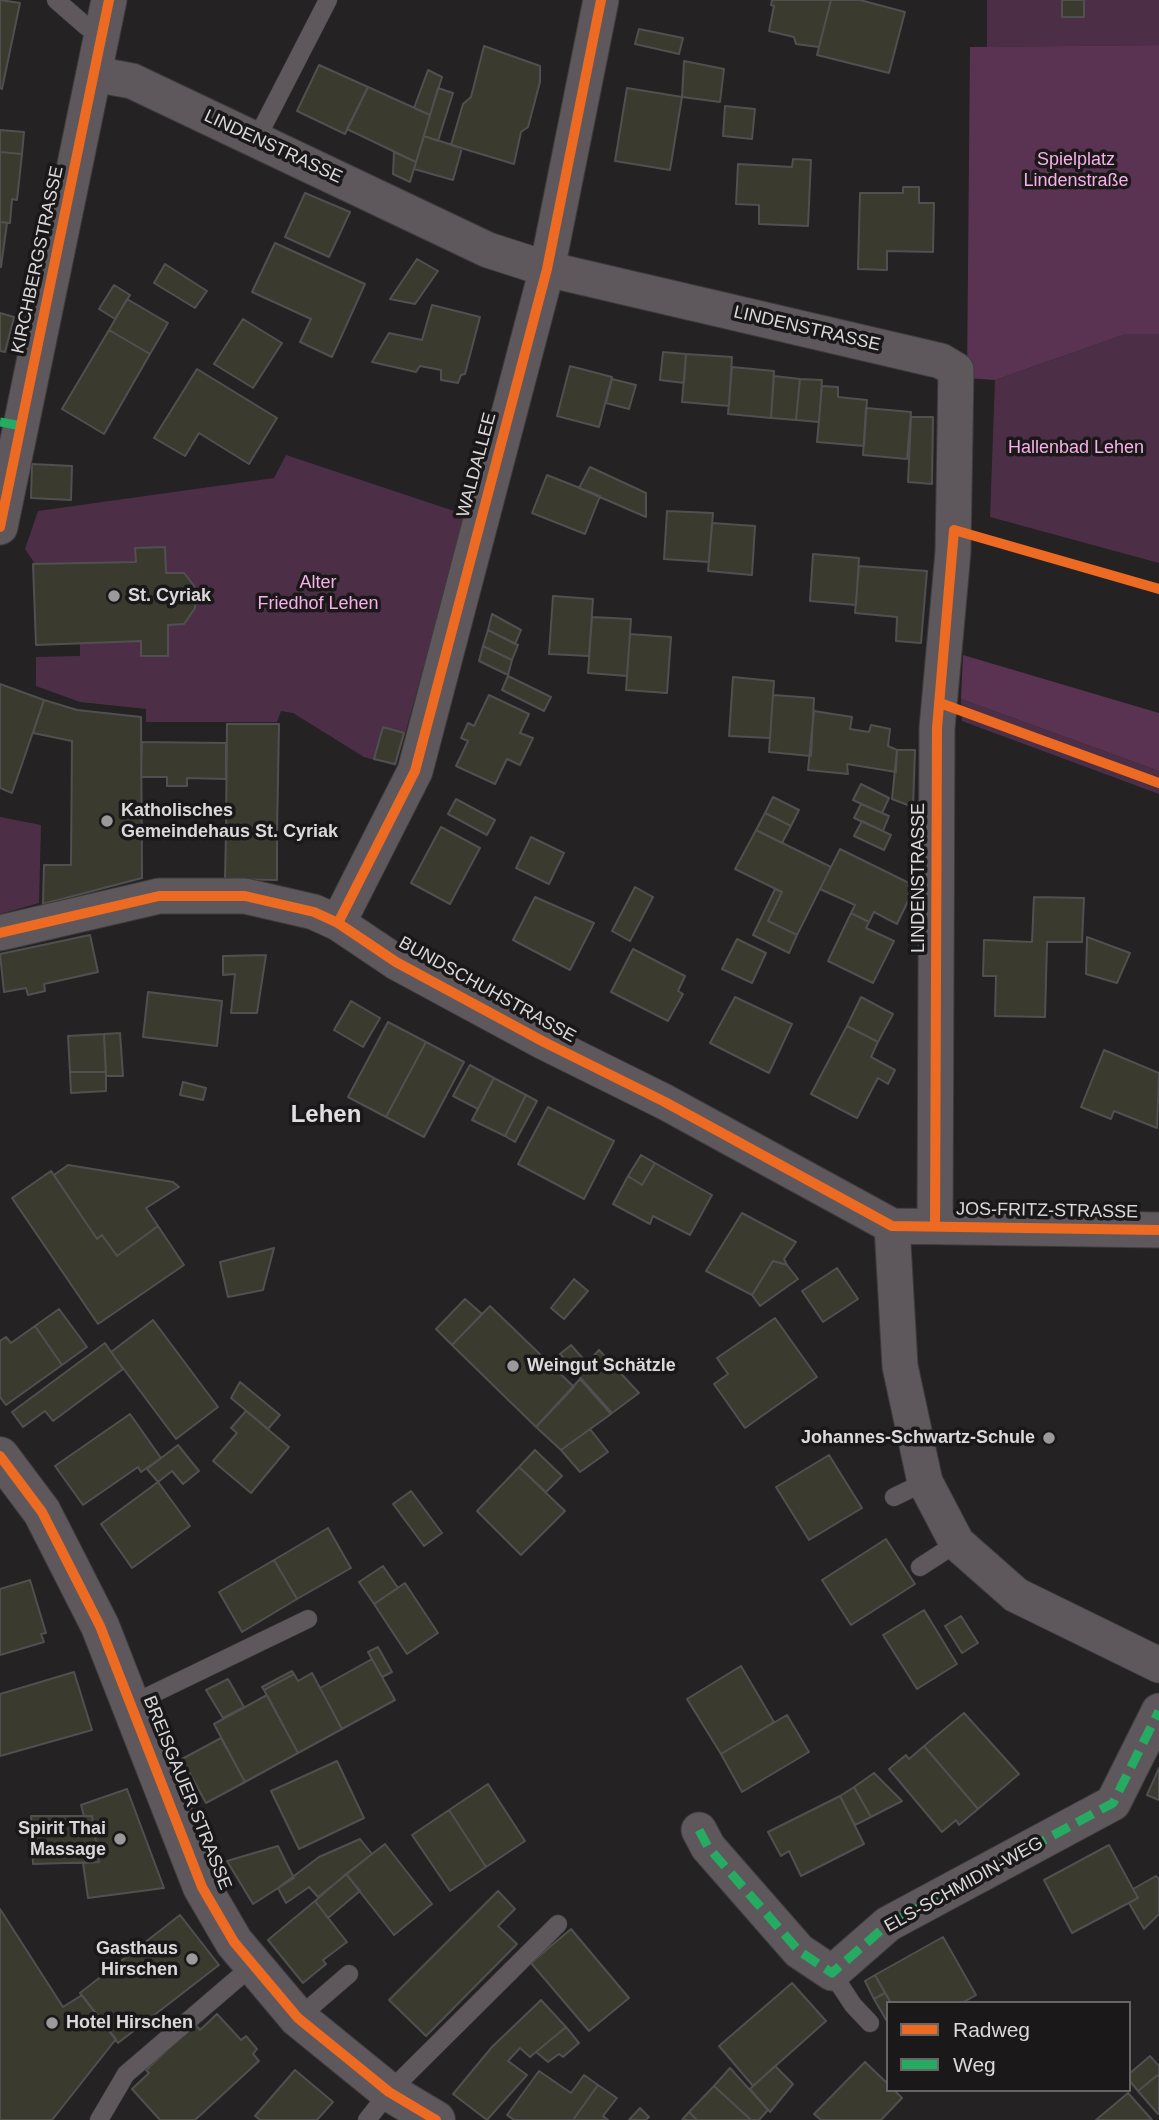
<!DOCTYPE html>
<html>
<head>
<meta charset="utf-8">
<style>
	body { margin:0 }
	#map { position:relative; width:1159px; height:2120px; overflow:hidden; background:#242223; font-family:Arial,sans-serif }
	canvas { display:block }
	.legend { position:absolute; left:886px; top:2001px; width:245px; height:91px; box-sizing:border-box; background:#1b181a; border:2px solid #686567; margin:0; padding:9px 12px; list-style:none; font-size:21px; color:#dcd9db }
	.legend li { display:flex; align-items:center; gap:14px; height:35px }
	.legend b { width:35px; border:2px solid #686567 }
</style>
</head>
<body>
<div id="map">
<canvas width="1159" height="2120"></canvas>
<ul class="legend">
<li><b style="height:9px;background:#ed6a23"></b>Radweg</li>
<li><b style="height:9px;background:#26ab63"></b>Weg</li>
</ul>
</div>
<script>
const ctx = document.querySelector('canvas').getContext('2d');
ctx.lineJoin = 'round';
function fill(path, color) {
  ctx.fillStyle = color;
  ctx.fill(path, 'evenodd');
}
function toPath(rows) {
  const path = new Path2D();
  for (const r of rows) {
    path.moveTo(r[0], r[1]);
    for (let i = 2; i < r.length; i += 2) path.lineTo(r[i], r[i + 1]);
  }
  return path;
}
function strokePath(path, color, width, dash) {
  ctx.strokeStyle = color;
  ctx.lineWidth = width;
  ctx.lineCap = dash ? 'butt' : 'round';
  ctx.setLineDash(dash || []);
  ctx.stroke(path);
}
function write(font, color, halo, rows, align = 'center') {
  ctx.font = font + ' Arial,sans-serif';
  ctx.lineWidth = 7;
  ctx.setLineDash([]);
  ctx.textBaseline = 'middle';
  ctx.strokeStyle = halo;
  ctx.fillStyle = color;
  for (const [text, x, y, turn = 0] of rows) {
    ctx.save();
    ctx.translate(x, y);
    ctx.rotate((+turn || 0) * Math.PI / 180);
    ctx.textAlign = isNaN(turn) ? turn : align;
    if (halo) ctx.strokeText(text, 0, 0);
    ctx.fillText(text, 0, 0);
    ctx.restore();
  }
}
const green = toPath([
	[987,0,1159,0,1159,45,987,47],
	[1126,334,1159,334,1159,563,990,517,995,380],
	[286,455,466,515,396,766,364,757,293,713,281,711,277,722,146,722,146,709,80,702,36,686,36,657,80,656,80,644,141,641,141,656,168,656,168,625,184,624,195,607,195,587,184,573,166,573,165,547,136,548,136,562,35,564,25,549,38,511,274,478],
	[961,699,1159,771,1159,794,962,721],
	[0,817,41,825,39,903,0,914]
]);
const forest = toPath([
	[1159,45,1159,334,1126,334,995,380,967,378,970,47],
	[963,655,1159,713,1159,771,961,699]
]);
const building = toPath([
	[0,0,20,3,2,89,0,88,0,0],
	[772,0,831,0,819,47,796,44,794,37,769,31,774,6,771,5,772,0],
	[831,0,860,0,905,12,889,73,817,55,831,0],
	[1062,0,1084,0,1084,17,1062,17,1062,0],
	[639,29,683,38,679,54,635,44,639,29],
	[484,46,540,66,540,82,528,127,521,132,514,164,451,145,463,104,471,97,484,46],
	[684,61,724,69,720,102,682,97,684,61],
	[319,65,368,87,345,134,297,111,319,65],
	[428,70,442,77,430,115,414,108,428,70],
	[368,87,430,115,416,162,347,129,368,87],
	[438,88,453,93,438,141,424,136,438,88],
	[627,88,682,97,670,170,615,161,627,88],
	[725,106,755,109,752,139,723,136,725,106],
	[0,130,24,132,22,154,0,152,0,130],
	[424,136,462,148,453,180,414,169,424,136],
	[0,152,22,154,17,200,12,199,10,223,0,222,0,152],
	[394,152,416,162,410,182,393,174,394,152],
	[793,159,811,160,808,226,759,224,759,205,736,204,738,164,792,167,793,159],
	[903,187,919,187,919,203,934,203,933,252,887,251,887,270,858,269,860,193,903,193,903,187],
	[305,193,350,212,329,257,285,237,305,193],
	[0,222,7,223,1,267,0,267,0,222],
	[275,243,365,284,332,357,300,342,311,319,252,292,275,243],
	[417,259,438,271,415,304,390,299,417,259],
	[165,264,207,291,195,308,154,283,165,264],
	[114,285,130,295,115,319,99,309,114,285],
	[127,299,168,323,150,354,109,330,127,299],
	[432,305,480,317,465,374,461,375,458,383,441,380,441,370,420,366,416,372,372,362,389,333,422,340,432,305],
	[0,313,14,317,5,352,0,351,0,313],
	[243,319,282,343,253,388,214,364,243,319],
	[109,330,150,354,104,434,62,409,109,330],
	[663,352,686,354,684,383,660,380,663,352],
	[686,354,732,357,729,406,682,402,686,354],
	[570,366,612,377,599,427,557,416,570,366],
	[732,367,774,371,771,418,728,414,732,367],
	[197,369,277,418,249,464,199,433,185,456,154,438,197,369],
	[774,376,800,379,796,420,771,418,774,376],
	[612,379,636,385,629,409,606,403,612,379],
	[800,379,822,380,819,422,796,420,800,379],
	[822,386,838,387,838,397,867,400,864,446,817,442,822,386],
	[866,408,911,412,907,459,863,455,866,408],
	[911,417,933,417,932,484,908,482,911,417],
	[32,464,72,466,71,500,31,498,32,464],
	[590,467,646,493,646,517,579,488,590,467],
	[547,475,600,496,585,534,532,513,547,475],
	[667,511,713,513,709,562,664,559,667,511],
	[712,523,755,526,752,575,708,571,712,523],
	[165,547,166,573,184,573,195,587,195,608,184,624,168,625,168,656,141,656,141,641,36,645,33,564,136,562,135,548,165,547],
	[813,554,859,558,856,605,810,601,813,554],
	[859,566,927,571,921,643,896,641,897,617,855,613,859,566],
	[553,596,593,599,589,656,549,654,553,596],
	[492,614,521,630,515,644,488,630,492,614],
	[592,617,631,619,627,676,588,673,592,617],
	[488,630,518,645,512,660,483,646,488,630],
	[630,634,671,637,667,693,626,690,630,634],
	[483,646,512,660,508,675,479,661,483,646],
	[508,676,551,697,544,711,502,690,508,676],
	[733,677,774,681,770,738,729,736,733,677],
	[0,684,44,700,12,793,0,788,0,684],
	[489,695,529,714,520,733,533,738,520,765,507,759,495,784,456,766,468,741,461,738,468,723,474,726,489,695],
	[773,695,814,698,811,756,769,752,773,695],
	[44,700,77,710,141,717,142,878,43,904,44,865,71,865,72,741,33,733,44,700],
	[814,711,852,717,850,729,869,732,871,725,890,729,888,746,897,750,896,772,847,764,848,774,808,770,814,711],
	[227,724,279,724,277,833,226,832,227,724],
	[383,727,404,733,395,764,374,759,383,727],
	[142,742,226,743,226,779,187,778,187,786,167,786,167,777,141,777,142,742],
	[897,750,915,750,913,807,892,799,897,750],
	[861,784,889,798,882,813,853,800,861,784],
	[773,797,799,810,791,826,765,813,773,797],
	[456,799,495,820,487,835,448,814,456,799],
	[861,804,889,816,883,831,854,818,861,804],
	[765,813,791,826,782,843,756,830,765,813],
	[862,821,891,835,884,850,854,836,862,821],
	[760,823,756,830,831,867,797,935,768,921,782,892,735,869,760,823],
	[441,827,480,848,450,904,411,883,441,827],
	[226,832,277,833,277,880,225,879,226,832],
	[531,837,564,853,549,884,516,868,531,837],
	[840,849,915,886,897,924,874,912,869,922,851,913,855,905,820,889,840,849],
	[635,887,653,897,630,941,612,931,635,887],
	[775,889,782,892,768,921,797,935,789,953,753,935,775,889],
	[535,897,594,923,570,970,513,940,535,897],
	[1034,897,1084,898,1082,942,1047,942,1045,1017,995,1016,996,976,983,976,984,940,1032,942,1034,897],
	[851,913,869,922,866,928,894,941,873,983,828,961,851,913],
	[90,935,98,972,44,984,45,991,28,995,26,988,4,992,0,954,90,935],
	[1087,937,1130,953,1117,983,1086,974,1087,937],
	[737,939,766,953,752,983,722,969,737,939],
	[633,949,685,976,678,991,683,994,668,1021,611,992,633,949],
	[266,955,257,1013,231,1013,235,974,223,975,223,956,266,955],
	[148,992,222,1001,217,1046,143,1037,148,992],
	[735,997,792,1024,769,1073,710,1043,735,997],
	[861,997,893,1014,878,1042,847,1026,861,997],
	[351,1001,380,1018,363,1047,334,1030,351,1001],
	[388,1022,426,1042,386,1117,348,1097,388,1022],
	[847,1026,878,1042,871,1057,895,1070,888,1084,878,1078,857,1118,811,1094,847,1026],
	[120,1033,123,1076,106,1076,104,1034,120,1033],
	[104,1034,106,1072,70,1072,68,1036,104,1034],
	[426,1042,464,1062,424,1137,386,1117,426,1042],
	[1104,1050,1159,1073,1157,1128,1114,1111,1111,1119,1081,1107,1104,1050],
	[470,1065,494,1078,478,1109,453,1096,470,1065],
	[70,1072,106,1072,106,1091,71,1093,70,1072],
	[494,1078,526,1095,505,1136,472,1120,494,1078],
	[183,1082,206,1088,203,1100,180,1095,183,1082],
	[526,1095,537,1101,515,1142,505,1136,526,1095],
	[548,1107,614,1141,584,1199,518,1164,548,1107],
	[641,1155,655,1163,642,1185,628,1176,641,1155],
	[655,1163,712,1195,690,1235,653,1216,650,1224,613,1204,628,1176,642,1185,655,1163],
	[68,1165,173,1182,179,1187,146,1208,158,1226,117,1256,102,1235,97,1239,54,1175,68,1165],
	[51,1171,97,1239,102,1235,117,1256,158,1226,184,1265,98,1324,12,1198,51,1171],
	[742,1213,796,1242,784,1259,787,1265,773,1261,752,1295,706,1271,742,1213],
	[274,1248,263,1290,228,1297,220,1262,274,1248],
	[773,1261,787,1265,798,1279,760,1306,752,1295,773,1261],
	[837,1268,858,1299,823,1322,802,1291,837,1268],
	[574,1279,588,1291,564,1319,551,1308,574,1279],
	[465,1299,482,1314,452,1345,436,1329,465,1299],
	[490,1306,574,1387,536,1427,452,1345,490,1306],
	[59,1309,87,1347,62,1365,35,1326,59,1309],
	[775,1318,817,1377,745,1428,714,1384,728,1374,717,1358,775,1318],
	[153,1320,218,1407,176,1439,111,1352,153,1320],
	[35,1326,62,1365,6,1405,0,1397,0,1341,6,1337,11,1343,35,1326],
	[105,1343,123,1369,53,1421,45,1411,23,1427,12,1412,105,1343],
	[571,1345,586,1362,576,1372,560,1354,571,1345],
	[599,1350,639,1393,612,1413,577,1374,599,1350],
	[580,1379,611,1414,561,1450,536,1427,580,1379],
	[240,1382,280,1415,268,1429,231,1398,240,1382],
	[246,1411,289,1447,251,1493,213,1461,237,1433,231,1428,246,1411],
	[130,1414,161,1458,141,1472,138,1467,83,1505,55,1466,130,1414],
	[590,1429,608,1452,580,1472,561,1450,590,1429],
	[178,1445,199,1471,183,1484,172,1471,158,1482,147,1469,178,1445],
	[535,1450,562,1476,546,1492,519,1467,535,1450],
	[829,1455,862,1508,809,1540,776,1487,829,1455],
	[519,1467,565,1511,521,1555,477,1511,519,1467],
	[158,1482,190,1526,132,1568,101,1524,158,1482],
	[411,1491,442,1533,424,1546,393,1504,411,1491],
	[328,1528,351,1568,297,1599,274,1560,328,1528],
	[886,1539,915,1584,851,1625,822,1580,886,1539],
	[274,1560,297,1599,242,1632,219,1592,274,1560],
	[383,1566,398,1588,374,1604,359,1582,383,1566],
	[30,1580,46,1633,41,1634,44,1642,0,1655,0,1589,30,1580],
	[405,1583,438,1633,407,1654,374,1604,405,1583],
	[924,1610,957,1664,917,1689,883,1635,924,1610],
	[961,1616,978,1643,962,1653,945,1626,961,1616],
	[378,1647,392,1672,382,1677,368,1652,378,1647],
	[372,1659,395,1700,342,1729,320,1688,372,1659],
	[741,1666,774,1722,721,1754,687,1699,741,1666],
	[292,1671,294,1674,264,1690,262,1687,292,1671],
	[74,1672,92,1730,0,1756,0,1694,74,1672],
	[312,1673,342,1729,298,1753,264,1690,294,1674,298,1681,312,1673],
	[228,1679,244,1707,223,1718,206,1690,228,1679],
	[267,1695,298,1753,245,1782,214,1724,267,1695],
	[964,1713,1019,1774,978,1809,924,1746,964,1713],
	[787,1715,809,1752,742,1792,721,1754,787,1715],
	[221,1738,245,1782,206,1803,182,1759,221,1738],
	[924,1746,978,1809,959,1825,956,1820,942,1832,889,1769,906,1755,909,1759,924,1746],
	[337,1761,364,1818,299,1849,271,1791,337,1761],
	[1159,1768,1159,1800,1147,1795,1159,1768],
	[874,1773,902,1801,871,1817,854,1787,874,1773],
	[488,1784,525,1841,486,1867,449,1810,488,1784],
	[854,1787,871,1817,855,1825,840,1796,854,1787],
	[127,1789,164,1888,88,1898,83,1863,99,1862,92,1816,84,1816,81,1805,127,1789],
	[840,1796,864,1844,801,1876,789,1851,781,1856,768,1832,840,1796],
	[449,1810,486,1867,450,1891,412,1835,449,1810],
	[31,1816,92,1816,99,1862,33,1864,31,1816],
	[360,1839,372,1854,318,1897,309,1887,286,1903,278,1888,319,1857,360,1839],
	[385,1844,432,1904,394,1935,346,1874,385,1844],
	[1109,1845,1138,1898,1072,1933,1044,1880,1109,1845],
	[278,1846,294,1878,253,1904,227,1861,278,1846],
	[346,1874,360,1891,328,1918,315,1901,346,1874],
	[1156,1876,1159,1879,1159,1914,1144,1929,1129,1903,1138,1898,1133,1889,1156,1876],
	[498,1891,515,1909,498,1926,517,1944,426,2036,389,2000,498,1891],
	[315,1901,347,1942,323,1960,326,1964,303,1983,268,1940,315,1901],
	[0,1909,63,2007,82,1995,116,2039,52,2120,0,2120,0,1909],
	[180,1915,219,1965,118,2043,80,1993,180,1915],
	[571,1929,629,1998,589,2031,531,1963,571,1929],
	[943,1937,976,1995,962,2003,891,2003,875,1975,943,1937],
	[875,1975,885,1993,874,1999,865,1981,875,1975],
	[792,1983,826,2021,753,2086,719,2046,792,1983],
	[885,1993,891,2003,888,2003,888,2023,874,1999,885,1993],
	[541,2000,566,2027,530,2057,520,2048,508,2061,527,2075,487,2120,453,2094,492,2047,541,2000],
	[217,2014,241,2040,246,2036,257,2049,253,2054,259,2061,195,2120,160,2120,132,2089,149,2073,146,2070,195,2024,200,2030,217,2014],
	[566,2027,579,2043,563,2057,559,2054,548,2062,536,2052,566,2027],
	[1150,2056,1159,2066,1159,2074,1138,2091,1129,2080,1129,2074,1150,2056],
	[865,2062,888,2084,888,2090,894,2090,902,2098,881,2120,821,2120,814,2114,865,2062],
	[775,2066,793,2084,770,2112,750,2089,775,2066],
	[730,2068,768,2110,759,2120,751,2120,714,2086,730,2068],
	[295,2070,333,2102,317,2120,260,2120,255,2116,295,2070],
	[539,2071,571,2093,584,2075,598,2085,573,2120,514,2120,507,2115,539,2071],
	[1159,2074,1159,2113,1158,2114,1138,2091,1159,2074],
	[598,2085,617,2098,603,2116,608,2120,573,2120,598,2085],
	[714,2086,751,2120,697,2120,689,2112,714,2086],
	[1128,2093,1152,2120,1096,2120,1128,2093],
	[640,2108,649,2117,646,2120,629,2120,640,2108],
	[689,2112,697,2120,682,2120,689,2112]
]);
const service = toPath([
	[56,0,87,27,103,30],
	[256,140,328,0],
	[894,1497,925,1482],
	[920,1567,957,1543],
	[132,1704,308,1619],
	[832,1973,853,2005,870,2023],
	[298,2018,349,1974],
	[99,2120,126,2074,252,1966],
	[367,2120,389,2092,558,1924]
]);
const minor = toPath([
	[94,74,132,81,488,250,547,269,941,361,956,370,953,552,937,728,935,1226],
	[0,527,109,0],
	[338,923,415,771,547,269,601,0],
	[0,933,159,896,245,896,314,912,338,923,396,962,544,1042,665,1102,892,1226,1159,1230],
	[892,1226,900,1366,925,1482,957,1543,1016,1595,1159,1665],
	[699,1830,708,1847,799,1951,832,1973,888,1924,1113,1803,1159,1711]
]);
const tertiary = toPath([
	[0,1456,42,1512,100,1626,202,1887,234,1942,298,2018,389,2092,436,2120]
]);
const quiet = toPath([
	[0,422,22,426],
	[699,1830,708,1847,799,1951,832,1973,888,1924,1113,1803,1159,1711]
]);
const cycleway = toPath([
	[0,527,109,0],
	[940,703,1159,783],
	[338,923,415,771,547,269,601,0],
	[0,933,159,896,245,896,314,912,338,923,396,962,544,1042,665,1102,892,1226,1159,1230],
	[935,1226,937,728,954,530,1159,589],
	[0,1456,42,1512,100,1626,202,1887,234,1942,298,2018,389,2092,436,2120]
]);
const markers = [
	[114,596,7,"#9c999b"],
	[107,821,7,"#9c999b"],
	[513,1366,7,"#9c999b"],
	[1049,1438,7,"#9c999b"],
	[120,1839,7,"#9c999b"],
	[192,1959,7,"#9c999b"],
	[52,2023,7,"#9c999b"]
];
const streetNames = [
	["LINDENSTRASSE",273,147,25],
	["KIRCHBERGSTRASSE",38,260,-78],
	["LINDENSTRASSE",807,329,13],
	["WALDALLEE",477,465,-75],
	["LINDENSTRASSE",919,878,-90],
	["BUNDSCHUHSTRASSE",487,990,29],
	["JOS-FRITZ-STRASSE",1047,1211,1],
	["BREISGAUER STRASSE",187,1793,68],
	["ELS-SCHMIDIN-WEG",964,1885,-29]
];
const parkNames = [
	["Spielplatz",1076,160],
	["Lindenstraße",1076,181],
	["Hallenbad Lehen",1076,448],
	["Alter",318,583],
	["Friedhof Lehen",318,604]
];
const poiNames = [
	["St. Cyriak",128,596],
	["Katholisches",121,811],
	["Gemeindehaus St. Cyriak",121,832],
	["Weingut Schätzle",527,1366],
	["Johannes-Schwartz-Schule",1035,1438,"right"],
	["Spirit Thai",106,1829,"right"],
	["Massage",106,1850,"right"],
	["Gasthaus",178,1949,"right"],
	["Hirschen",178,1970,"right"],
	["Hotel Hirschen",66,2023]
];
const districtNames = [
	["Lehen",326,1115]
];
fill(green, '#4c2f46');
fill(forest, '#5a3352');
fill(building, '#3a3a2e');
strokePath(building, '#515050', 2);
strokePath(service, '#3e3c3d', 19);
strokePath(minor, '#3e3c3d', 37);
strokePath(tertiary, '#3e3c3d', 40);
strokePath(service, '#5e585c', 18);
strokePath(minor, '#5e585c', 35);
strokePath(tertiary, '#5e585c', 38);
strokePath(quiet, '#26ab63', 9, [18, 9]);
strokePath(cycleway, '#ed6a23', 10);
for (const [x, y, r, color] of markers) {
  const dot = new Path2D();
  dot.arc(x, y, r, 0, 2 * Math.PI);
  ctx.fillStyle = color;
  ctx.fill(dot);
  strokePath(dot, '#1b181a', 2.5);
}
write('18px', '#dcd9db', '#1b181a', streetNames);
write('18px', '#f9b0e9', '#1b181a', parkNames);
write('bold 18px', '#dcd9db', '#1b181a', poiNames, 'left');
write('bold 24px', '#e3dee2', '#1b181a', districtNames);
</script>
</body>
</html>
